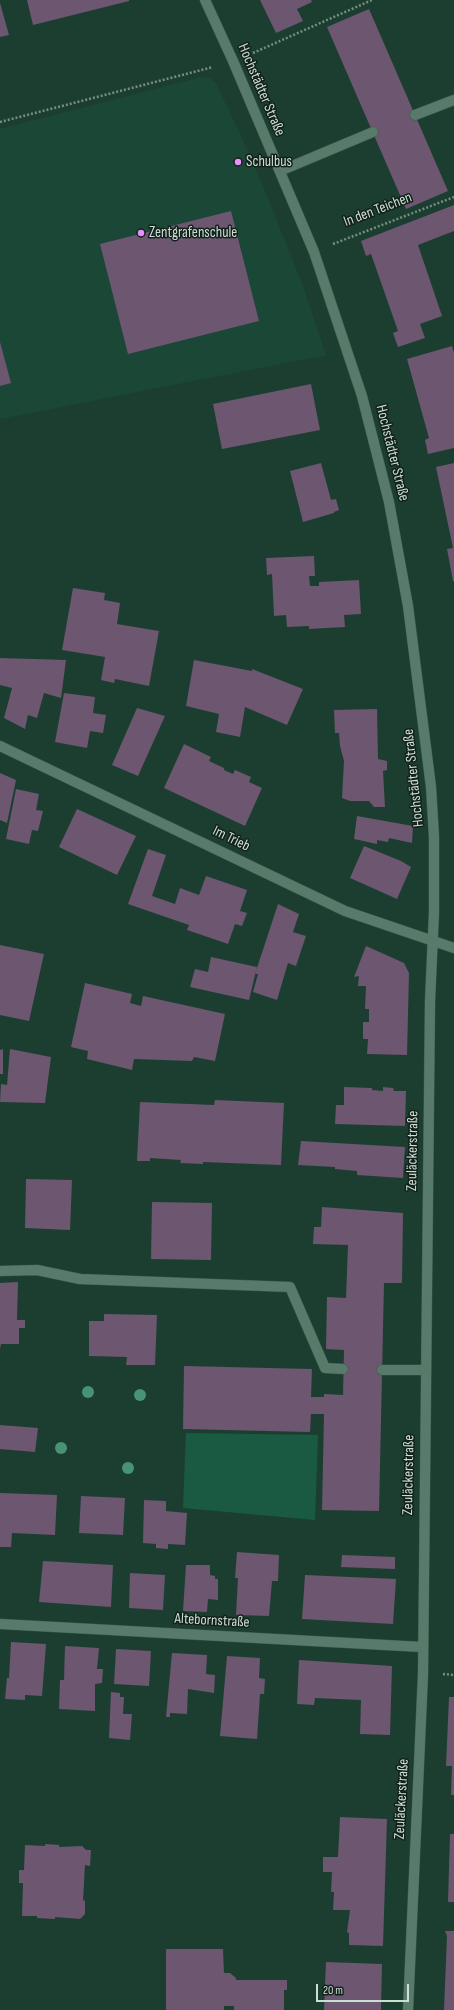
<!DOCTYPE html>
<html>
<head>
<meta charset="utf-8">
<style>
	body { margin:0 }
	#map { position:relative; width:454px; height:2010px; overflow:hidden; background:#1c3e30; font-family:"Sofia Sans Condensed",sans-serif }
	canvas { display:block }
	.scale { position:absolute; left:316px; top:1984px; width:93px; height:18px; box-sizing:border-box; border:2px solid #cbded4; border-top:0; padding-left:5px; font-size:12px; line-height:14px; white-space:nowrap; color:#cbded4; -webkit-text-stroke:3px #13211b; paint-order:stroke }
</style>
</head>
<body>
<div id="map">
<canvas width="454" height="2010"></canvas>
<div class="scale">20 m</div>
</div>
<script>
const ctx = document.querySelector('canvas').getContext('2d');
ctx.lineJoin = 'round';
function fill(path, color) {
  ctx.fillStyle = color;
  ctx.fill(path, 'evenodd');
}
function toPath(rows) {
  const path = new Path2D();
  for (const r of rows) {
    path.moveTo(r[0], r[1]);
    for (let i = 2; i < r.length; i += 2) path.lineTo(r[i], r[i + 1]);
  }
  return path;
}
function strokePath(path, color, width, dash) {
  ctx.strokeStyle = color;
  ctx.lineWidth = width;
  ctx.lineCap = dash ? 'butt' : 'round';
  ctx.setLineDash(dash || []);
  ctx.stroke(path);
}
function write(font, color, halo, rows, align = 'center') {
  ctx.font = font + ' "Sofia Sans Condensed",sans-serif';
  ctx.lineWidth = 3;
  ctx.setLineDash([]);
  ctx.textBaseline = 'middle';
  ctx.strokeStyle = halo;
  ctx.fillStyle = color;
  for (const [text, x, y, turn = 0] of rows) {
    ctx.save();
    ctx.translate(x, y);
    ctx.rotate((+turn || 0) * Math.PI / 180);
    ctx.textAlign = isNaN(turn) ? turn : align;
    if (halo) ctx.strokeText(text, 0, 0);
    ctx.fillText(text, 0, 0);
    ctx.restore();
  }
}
const built = toPath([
	[201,77,210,78,216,83,241,136,261,181,303,286,326,355,0,419,0,129]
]);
const green = toPath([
	[186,1433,318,1435,315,1520,183,1508]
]);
const building = toPath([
	[27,0,129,0,129,1,33,25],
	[260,0,311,0,312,2,297,9,303,21,276,33],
	[0,3,9,35,0,37],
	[369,9,448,191,406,209,327,27],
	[454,205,454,231,418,245,442,316,420,324,425,338,398,347,393,333,398,331,371,254,366,256,361,241],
	[231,211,259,321,128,354,100,244],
	[0,342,11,383,0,386],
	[452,346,454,353,454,448,428,454,425,440,429,438,407,359],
	[311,384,320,430,222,449,213,404],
	[321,463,331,500,336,499,339,510,334,512,334,513,303,522,290,471],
	[454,463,454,581,453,581,447,549,453,548,436,467],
	[314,556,315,576,309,576,310,586,319,586,319,582,359,580,361,614,344,615,345,627,309,629,309,626,287,627,286,615,274,616,272,574,267,575,266,558],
	[73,588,105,593,104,600,120,603,117,624,159,631,149,686,115,679,114,683,101,680,105,657,62,650],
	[0,658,66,660,61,698,44,693,37,718,28,715,25,729,4,718,12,688,0,685],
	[194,660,252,671,252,669,303,689,287,725,245,707,240,737,216,732,219,714,186,706],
	[64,693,95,697,93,713,106,715,103,733,90,731,87,748,55,742],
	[137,708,165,716,138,776,112,765],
	[377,709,378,759,387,761,387,770,383,771,385,807,374,807,369,801,350,801,342,798,344,761,340,746,339,733,335,733,334,710],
	[184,744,211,757,209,761,224,768,224,770,233,774,235,770,251,777,249,782,262,788,245,826,164,788],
	[0,773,16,780,7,823,0,820],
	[16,789,39,794,36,810,43,811,38,831,32,830,29,844,6,839],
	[77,809,136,836,117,875,59,847],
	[357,816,413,826,412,843,389,838,388,842,377,840,377,844,354,839],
	[364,846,401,861,411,867,397,899,350,878],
	[148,849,166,855,152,896,175,904,180,888,199,895,206,876,247,890,240,911,247,913,242,926,235,924,228,944,187,930,189,925,128,904],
	[278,904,299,914,293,932,306,936,296,966,288,963,277,1000,253,992,258,974,255,974],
	[0,945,44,954,29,1021,0,1015],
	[366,946,404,963,409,973,407,1055,367,1054,368,1039,363,1039,363,1022,369,1022,369,1009,365,1009,366,986,358,986,359,976,354,977],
	[211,957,257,967,249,1000,190,987,195,969,208,972],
	[85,983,132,994,130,1003,141,1006,143,996,225,1014,215,1061,194,1057,192,1061,134,1059,132,1070,87,1059,88,1051,71,1047],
	[3,1049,3,1074,0,1074,0,1050],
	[10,1049,51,1057,45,1103,0,1102,1,1084,7,1085],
	[344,1087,372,1088,372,1090,383,1091,383,1087,393,1088,394,1091,406,1091,405,1126,335,1124,336,1105,344,1105],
	[215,1100,284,1103,281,1165,203,1162,203,1164,180,1163,181,1160,150,1158,150,1161,137,1161,140,1102,214,1105],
	[301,1141,405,1147,403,1178,357,1175,357,1171,335,1169,335,1167,298,1165],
	[26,1179,72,1180,70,1230,25,1228],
	[152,1202,212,1203,211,1260,151,1259],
	[322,1207,403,1213,402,1283,384,1283,379,1511,322,1510,324,1414,311,1414,310,1432,183,1429,184,1366,312,1369,311,1397,324,1397,324,1394,343,1395,344,1350,326,1349,327,1297,346,1298,348,1245,313,1244,314,1227,321,1227],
	[18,1282,17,1320,25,1320,25,1328,19,1328,19,1344,1,1344,0,1349,0,1283],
	[104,1314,157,1315,155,1365,126,1365,127,1357,89,1356,89,1321,104,1321],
	[0,1425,38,1428,35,1452,0,1449],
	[0,1493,57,1495,55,1535,12,1533,11,1547,0,1547],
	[81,1496,125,1498,123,1535,79,1533],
	[144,1500,166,1501,166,1511,187,1513,185,1545,168,1544,168,1549,156,1548,156,1544,143,1543],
	[237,1552,279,1555,278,1581,272,1581,269,1616,236,1615,238,1578,235,1578],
	[342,1555,395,1557,395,1569,341,1567],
	[43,1561,113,1565,111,1607,39,1602],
	[186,1565,210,1565,210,1575,215,1576,215,1579,218,1579,218,1600,208,1599,207,1612,183,1611],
	[130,1573,165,1575,163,1610,129,1608],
	[305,1575,396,1579,393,1624,302,1619],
	[11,1642,46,1644,42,1696,25,1695,25,1700,5,1699,7,1678,9,1678],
	[65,1646,99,1648,97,1669,103,1669,102,1683,95,1684,95,1711,59,1709,60,1680,64,1680],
	[116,1649,151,1651,149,1686,114,1684],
	[172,1653,207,1655,206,1674,215,1675,214,1693,188,1689,187,1714,170,1713,170,1717,166,1717],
	[227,1656,260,1658,259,1678,265,1679,264,1694,260,1694,257,1739,220,1736],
	[299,1660,392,1666,390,1735,360,1734,361,1700,315,1698,314,1705,297,1704],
	[111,1692,120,1693,120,1697,124,1697,123,1714,132,1714,130,1740,109,1738],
	[449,1697,454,1697,454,1795,451,1795,452,1766,446,1766],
	[340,1817,387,1819,383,1946,349,1945,349,1933,347,1932,350,1910,333,1910,334,1892,331,1892,332,1872,323,1872,323,1857,338,1857],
	[450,1834,454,1834,454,1902,448,1902],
	[45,1844,59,1845,59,1847,82,1846,86,1850,91,1850,90,1866,85,1865,83,1901,85,1900,85,1914,80,1919,55,1917,55,1919,37,1918,37,1916,22,1916,23,1883,19,1883,19,1870,24,1870,25,1845,45,1846],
	[445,1931,454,1931,454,2010,444,2010,447,1936],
	[166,1949,223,1949,224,1973,230,1973,236,1978,236,1980,287,1980,287,1990,284,1990,284,2010,234,2010,234,2006,224,2006,224,2010,166,2010],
	[326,1962,382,1964,381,2010,324,2010]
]);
const path = toPath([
	[253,53,372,0],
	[0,122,213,67],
	[333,244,454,197],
	[443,1674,454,1675]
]);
const service = toPath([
	[415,115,454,100],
	[280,171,373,132],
	[0,1271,37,1270,80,1279,290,1287,325,1368,343,1369],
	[382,1370,426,1370]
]);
const minor = toPath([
	[205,0,233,61,314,252,362,396,389,502,408,606,431,787,434,837,434,912,430,1001,423,1674,408,2010],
	[0,746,345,911,454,948],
	[0,1624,422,1647]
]);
const trees = [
	[88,1392],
	[140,1395],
	[61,1448],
	[128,1468]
];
const markers = [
	[238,162,4,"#ea8dfd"],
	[141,233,4,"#ea8dfd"]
];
const streetNames = [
	["Hochstädter Straße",261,90,67],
	["In den Teichen",378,210,-21],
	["Hochstädter Straße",392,453,76],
	["Hochstädter Straße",414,778,-96],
	["Im Trieb",231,839,26],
	["Zeuläckerstraße",413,1151,-89],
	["Zeuläckerstraße",409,1475,-89],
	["Altebornstraße",212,1621,3],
	["Zeuläckerstraße",402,1799,-87]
];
const poiNames = [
	["Schulbus",246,162],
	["Zentgrafenschule",149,233]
];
fill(built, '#1b4736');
fill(green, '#1a5a42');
fill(building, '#6c5670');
strokePath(service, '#3a594d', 11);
strokePath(minor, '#3a594d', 11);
strokePath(path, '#748e82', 2.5, [2, 2]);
strokePath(service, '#577a6a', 10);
strokePath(minor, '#577a6a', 10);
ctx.fillStyle = '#479374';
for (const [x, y] of trees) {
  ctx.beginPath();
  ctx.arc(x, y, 6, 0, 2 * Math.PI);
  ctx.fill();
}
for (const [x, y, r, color] of markers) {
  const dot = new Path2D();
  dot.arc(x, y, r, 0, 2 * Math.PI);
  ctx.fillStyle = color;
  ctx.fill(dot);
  strokePath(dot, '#13211b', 1.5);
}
write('15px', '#cbded4', '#13211b', streetNames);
write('15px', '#cbded4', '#13211b', poiNames, 'left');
</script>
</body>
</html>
